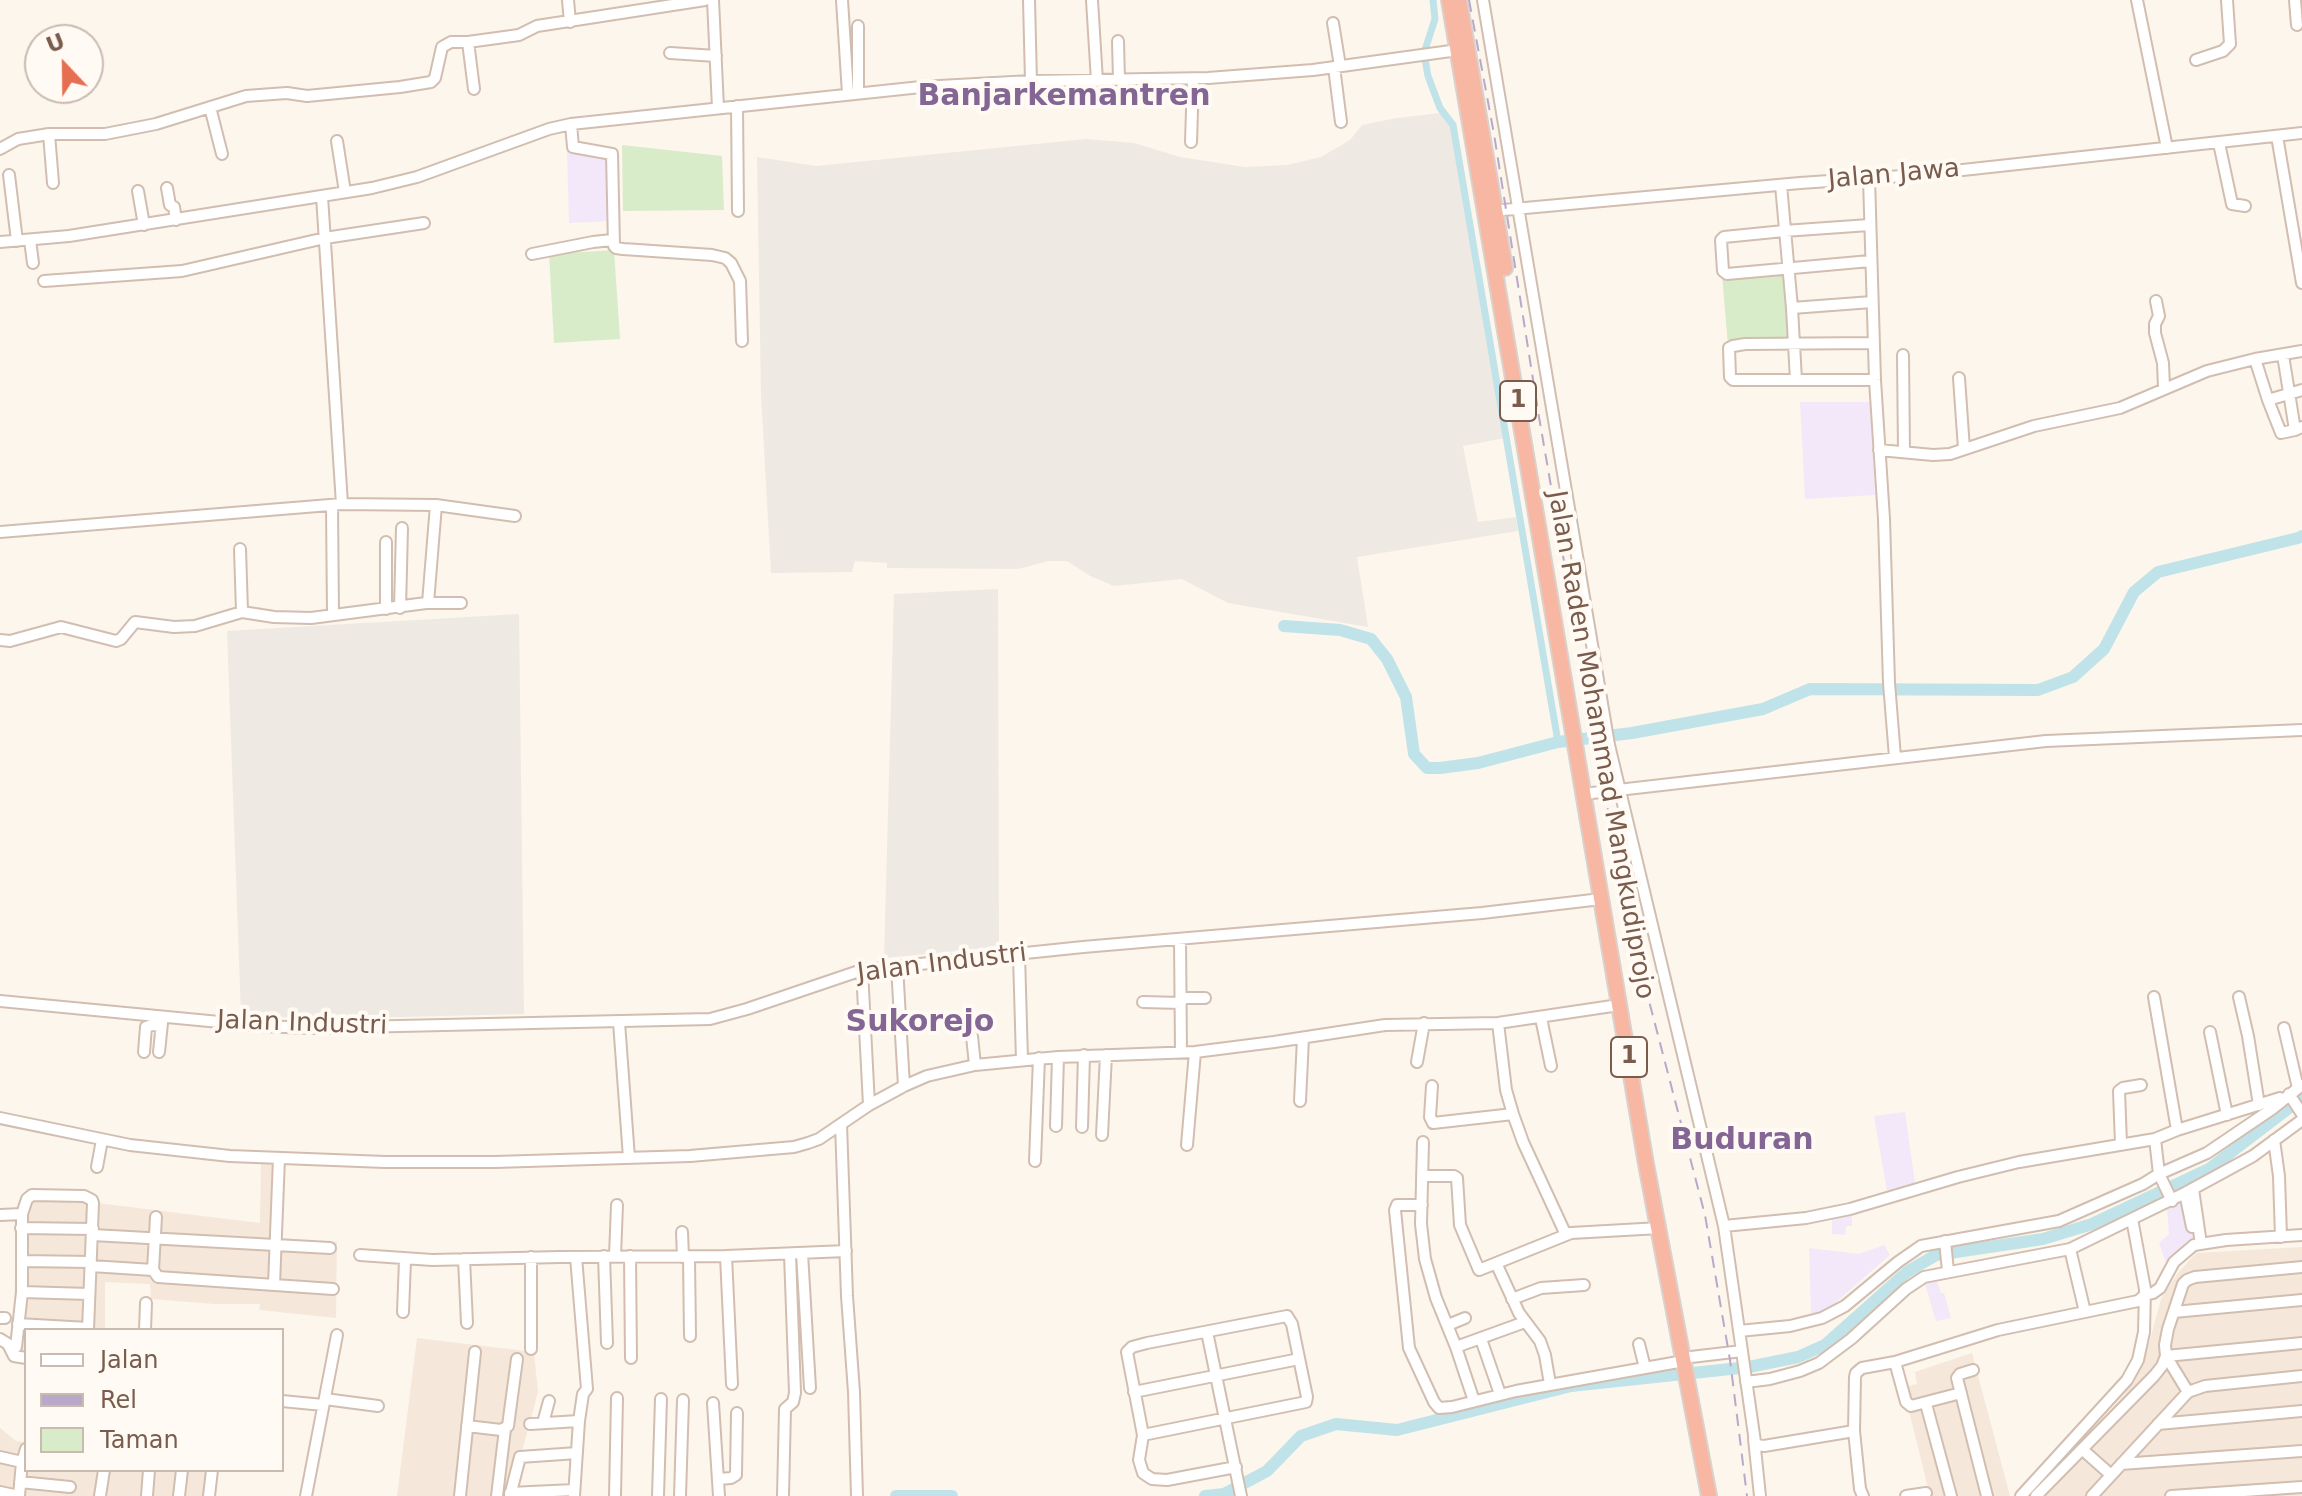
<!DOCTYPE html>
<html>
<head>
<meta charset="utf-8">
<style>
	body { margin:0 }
	#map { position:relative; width:2302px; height:1496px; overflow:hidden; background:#fdf6ec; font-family:"DejaVu Sans",sans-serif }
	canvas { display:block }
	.legend { position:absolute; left:24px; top:1328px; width:260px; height:144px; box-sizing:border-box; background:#fffaf3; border:2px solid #cabbb1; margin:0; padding:10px 14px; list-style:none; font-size:24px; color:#7a5c4d }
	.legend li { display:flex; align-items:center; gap:16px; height:40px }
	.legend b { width:40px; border:2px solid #cabbb1 }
	.north { position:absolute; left:24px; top:24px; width:80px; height:80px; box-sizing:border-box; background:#fffaf3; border:2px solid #cabbb1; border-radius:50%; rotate:338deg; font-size:22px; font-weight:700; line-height:32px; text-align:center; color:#7a5c4d }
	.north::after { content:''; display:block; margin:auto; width:28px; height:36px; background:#e76f51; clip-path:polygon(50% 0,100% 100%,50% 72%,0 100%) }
</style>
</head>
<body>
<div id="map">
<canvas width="2302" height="1496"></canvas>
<ul class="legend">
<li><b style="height:10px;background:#fff"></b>Jalan</li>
<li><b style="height:10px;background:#b9a8c9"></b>Rel</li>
<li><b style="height:22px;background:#d8ecc9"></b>Taman</li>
</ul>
<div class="north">U</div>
</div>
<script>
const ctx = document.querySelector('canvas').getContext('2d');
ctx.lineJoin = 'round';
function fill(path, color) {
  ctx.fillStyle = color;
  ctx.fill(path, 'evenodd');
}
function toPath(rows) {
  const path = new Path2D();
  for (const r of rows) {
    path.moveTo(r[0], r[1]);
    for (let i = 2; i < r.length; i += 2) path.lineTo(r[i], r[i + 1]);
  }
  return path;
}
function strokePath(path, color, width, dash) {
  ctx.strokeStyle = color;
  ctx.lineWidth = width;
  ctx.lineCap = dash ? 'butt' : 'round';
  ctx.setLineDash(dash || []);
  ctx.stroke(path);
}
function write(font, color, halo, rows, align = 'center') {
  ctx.font = font + ' "DejaVu Sans",sans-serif';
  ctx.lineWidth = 8;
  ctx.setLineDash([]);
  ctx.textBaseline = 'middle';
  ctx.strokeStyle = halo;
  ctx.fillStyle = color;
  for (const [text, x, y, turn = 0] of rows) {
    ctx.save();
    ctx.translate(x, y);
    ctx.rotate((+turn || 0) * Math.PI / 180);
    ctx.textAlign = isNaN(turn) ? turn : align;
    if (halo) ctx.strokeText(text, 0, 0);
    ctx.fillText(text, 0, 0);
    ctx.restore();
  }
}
const residential = toPath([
	[261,1160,278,1163,279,1238,337,1242,336,1318,259,1310,260,1304,214,1304,151,1299,150,1284,105,1282,105,1330,26,1330,26,1354,15,1351,13,1346,17,1216,28,1193,93,1196,97,1203,260,1223],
	[2302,1247,2302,1496,2031,1496,2124,1395,2144,1362,2161,1299,2178,1273,2196,1253],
	[417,1338,534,1352,538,1392,510,1496,397,1496],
	[1972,1353,2010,1496,1930,1496,1903,1387,1917,1384,1915,1372],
	[0,1428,16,1441,26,1442,26,1470,213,1470,211,1496,0,1496]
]);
const industrial = toPath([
	[1440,113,1453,126,1505,438,1463,446,1478,522,1516,517,1518,531,1357,557,1368,627,1228,603,1182,579,1114,586,1090,576,1067,561,1048,561,1018,569,887,568,887,563,855,561,852,572,771,573,761,395,757,157,816,166,1086,139,1134,143,1180,157,1245,167,1287,165,1321,157,1350,140,1362,125,1397,118],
	[998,589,999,947,884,958,894,594],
	[519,614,524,1014,318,1019,241,1015,227,631]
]);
const education = toPath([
	[567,151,613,153,615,221,569,223],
	[1800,402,1870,402,1875,495,1805,499],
	[1905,1112,1915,1183,1887,1191,1874,1116],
	[2191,1195,2199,1241,2167,1265,2159,1243,2169,1234,2167,1208],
	[1852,1209,1852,1226,1846,1226,1845,1235,1832,1234,1832,1214],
	[1884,1245,1890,1255,1826,1311,1811,1315,1809,1248,1859,1254],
	[1936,1279,1941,1293,1944,1293,1951,1318,1936,1321,1924,1281]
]);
const green = toPath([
	[622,145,722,156,724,210,623,211],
	[614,250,620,339,554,343,549,254],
	[1784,272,1789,305,1790,338,1728,346,1722,275]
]);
const canal = toPath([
	[1433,0,1435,19,1424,53,1428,76,1440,108,1453,125,1558,742]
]);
const river = toPath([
	[1284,626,1340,630,1371,639,1387,659,1406,697,1414,754,1427,768,1440,768,1478,763,1558,742,1632,733,1763,709,1810,689,2038,690,2073,677,2104,649,2134,592,2158,572,2298,538,2302,536],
	[896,1496,952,1496],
	[1205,1496,1224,1494,1267,1471,1301,1436,1336,1424,1397,1430,1571,1386,1749,1367,1798,1357,1825,1345,1907,1272,1936,1255,2043,1239,2092,1224,2209,1169,2302,1098]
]);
const minor = toPath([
	[568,0,570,22],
	[713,0,718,108],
	[842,0,848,94],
	[1029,0,1031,81],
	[1092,0,1097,81],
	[1483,0,1609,745,1724,1226],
	[2137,0,2167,148],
	[2295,0,2297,25],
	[1333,23,1340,66],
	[858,26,858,93],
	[1118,41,1119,80],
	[468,42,474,89],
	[670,53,716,56],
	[2196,60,2223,51,2230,44,2227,0],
	[1334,67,1341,122],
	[737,106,738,211],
	[210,107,222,154],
	[571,124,573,147,612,154,614,246,616,248,623,249,712,255,725,258,731,263,740,281,742,341],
	[49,134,53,183],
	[2277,136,2302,283],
	[337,141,345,192],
	[1191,142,1193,79],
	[2219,143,2232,204,2245,206],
	[0,149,18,139,49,134,105,134,156,124,246,96,287,93,307,96,400,87,431,82,435,78,442,47,451,42,468,42,519,35,537,26,705,0],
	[9,175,17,241],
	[1869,178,1875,380,1884,519,1889,683,1895,757],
	[1781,185,1792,308,1796,380],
	[167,188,170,205,174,207,176,220],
	[138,191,144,225],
	[322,196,342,504],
	[1492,211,1800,183,1917,175,2302,133],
	[1869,225,1784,231,1724,237,1721,240,1723,271,1727,274,1870,261],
	[30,240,33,263],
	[0,242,69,236,372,188,417,177,549,129,571,124,921,87,1031,81,1208,78,1313,70,1458,50],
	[532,254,593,242,612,240],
	[44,281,182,271,325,238,424,223],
	[2156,301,2159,316,2155,324,2155,333,2163,363,2164,388],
	[1792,308,1872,302],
	[1874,343,1745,344,1733,346,1729,348,1730,377,1733,380,1875,380],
	[1903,355,1904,452],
	[2283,355,2295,430,2302,427],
	[2255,359,2268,400],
	[1959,378,1964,449],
	[2295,430,2281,433,2268,400,2302,390],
	[1879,450,1933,455,1950,454,2034,426,2120,408,2207,371,2255,359,2302,351],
	[332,505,333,615],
	[0,532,342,504,436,505,515,516],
	[240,549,242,612],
	[428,603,436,505],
	[400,608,402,528],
	[386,609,386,542],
	[0,640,10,641,61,627,116,641,121,639,135,622,174,627,195,626,242,612,274,617,311,618,426,603,461,603],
	[1592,793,2046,741,2302,730],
	[1180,940,1181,1052],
	[1019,955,1022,1060],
	[897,966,904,1086],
	[862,970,869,1105],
	[2154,997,2177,1130,2155,1139,2019,1162,1958,1177,1850,1209,1806,1218,1724,1226,1755,1442,1757,1445,1764,1446,1854,1431,1855,1377,1856,1373,1862,1368,1895,1362,1998,1330,2138,1301,2145,1295,2153,1293,2160,1288,2174,1262,2194,1245,2226,1240,2302,1235],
	[2239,997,2248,1036,2259,1105],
	[1181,998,1205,998],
	[0,1001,261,1026,311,1028,710,1019,747,1009,862,970,1083,947,1482,913,1601,899],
	[1143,1002,1181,1003],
	[1541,1018,1551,1066],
	[619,1022,629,1158],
	[1498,1023,1506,1090,1513,1114,1523,1142,1566,1235],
	[2284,1028,2298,1088],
	[2210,1032,2227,1115],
	[972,1036,975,1065],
	[144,1052,146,1027,152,1025,161,1026],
	[159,1052,162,1023],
	[1417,1062,1424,1023],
	[1432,1086,1430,1117,1433,1123,1513,1114],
	[2289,1094,2302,1114],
	[1300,1101,1303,1038],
	[0,1118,130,1145,230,1156,385,1162,495,1162,690,1156,794,1147,808,1143,819,1139,869,1105,904,1086,927,1076,975,1065,1058,1057,1195,1052,1274,1042,1385,1025,1498,1023,1619,1005],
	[841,1124,847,1296,854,1392,857,1496],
	[1056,1126,1058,1057],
	[1082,1127,1084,1055],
	[2177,1130,2280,1098],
	[1102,1135,1106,1055],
	[2274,1140,2279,1176,2281,1237],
	[1423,1142,1421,1224,1425,1259,1436,1298,1456,1347,1474,1401],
	[2121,1144,2119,1091,2123,1088,2141,1085],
	[1187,1145,1195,1052],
	[1035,1161,1039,1058],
	[97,1167,102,1140],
	[1422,1176,1454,1176,1457,1178,1460,1225,1479,1270,1571,1233,1660,1228],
	[2193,1189,2201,1244],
	[2185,1193,2192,1227],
	[2172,1201,2159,1174,2207,1153,2272,1109,2302,1085],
	[1422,1205,1397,1205,1395,1210,1409,1348,1434,1402,1439,1408,1452,1407,1516,1391,1684,1361],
	[0,1215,22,1214],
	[156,1217,153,1270,158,1277,333,1289],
	[21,1228,93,1229],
	[682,1232,683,1257],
	[93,1235,330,1248],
	[1945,1241,1948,1271],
	[2070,1249,2085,1312],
	[802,1253,810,1388],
	[360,1255,432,1260,560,1257,726,1256,846,1251],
	[604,1256,607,1343],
	[615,1256,617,1205],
	[630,1256,631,1358],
	[726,1256,732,1384],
	[689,1257,690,1336],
	[464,1259,467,1323],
	[23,1261,91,1262],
	[1496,1263,1519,1313,1540,1341,1545,1355,1550,1384],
	[91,1266,153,1270],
	[274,1285,279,1158],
	[22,1292,89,1294],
	[1512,1299,1541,1288,1584,1285],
	[403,1312,405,1260],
	[2174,1312,2302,1300],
	[0,1318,5,1318],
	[18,1324,88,1328],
	[1448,1325,1465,1318],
	[145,1330,146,1303],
	[1739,1331,1790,1326,1822,1318,1845,1306,1898,1262,1921,1246,2059,1221,2143,1184,2159,1174,2155,1139],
	[1207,1332,1241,1496],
	[0,1339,8,1344,14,1356,26,1358],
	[1481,1339,1500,1394],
	[1639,1344,1645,1368],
	[16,1347,22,1292,22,1214,27,1199,32,1195,84,1196,92,1200,93,1203,88,1330],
	[1456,1347,1525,1322],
	[531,1349,531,1257],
	[2166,1356,2302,1343],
	[1691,1357,1742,1351],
	[1895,1362,1906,1402,1911,1406,1961,1393],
	[1973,1370,1960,1374,1957,1378,1987,1496],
	[1746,1382,1770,1379,1800,1371,1819,1363,1851,1339,1906,1289,1924,1277,2070,1249,2185,1193,2253,1156,2302,1120],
	[1134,1392,1299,1359],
	[2188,1392,2166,1356,2165,1345,2168,1329,2183,1284,2187,1280,2195,1277,2302,1267],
	[325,1399,378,1406],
	[282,1401,323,1405],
	[713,1403,719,1496],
	[1926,1404,1951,1496],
	[543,1423,549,1401],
	[530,1424,579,1421],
	[2158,1424,2302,1411],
	[467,1426,501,1430,508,1426,517,1359],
	[1854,1431,1860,1489,1863,1496],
	[1143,1435,1306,1402,1307,1397,1292,1324,1287,1316,1147,1343,1132,1347,1127,1352,1143,1435,1139,1460,1143,1473,1152,1479,1167,1480,1236,1467],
	[1754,1439,1760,1496],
	[2083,1450,2111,1475],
	[0,1457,22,1462],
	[2121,1464,2302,1451],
	[718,1479,731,1478,736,1475,737,1413],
	[20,1482,70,1487],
	[0,1492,19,1496,22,1462,26,1449],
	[510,1493,574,1490],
	[100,1496,104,1470],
	[147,1496,149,1470],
	[179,1496,182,1470],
	[209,1496,212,1470],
	[306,1496,337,1335],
	[460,1496,475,1352],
	[497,1496,505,1429],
	[510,1496,520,1457,577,1453],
	[574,1496,579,1421,583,1394,587,1389,576,1257],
	[615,1496,617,1398],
	[658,1496,661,1399],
	[680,1496,683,1400],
	[783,1496,785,1409,793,1402,795,1393,790,1254],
	[1906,1496,1926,1493],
	[2021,1496,2127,1380,2138,1360,2144,1332,2145,1289,2132,1219],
	[2036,1496,2154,1376,2162,1366,2166,1356],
	[2092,1496,2188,1392,2205,1386,2302,1376],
	[2171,1496,2302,1487]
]);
const highway = toPath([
	[1449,0,1646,1164,1709,1496],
	[1459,0,1505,268]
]);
const rail = toPath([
	[1469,0,1494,134,1539,417,1604,792,1649,1001,1705,1215,1730,1360,1747,1496]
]);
const shields = [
	[1518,401,36],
	[1629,1057,36]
];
const shieldNames = [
	["1",1518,401],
	["1",1629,1057]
];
const streetNames = [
	["Jalan Jawa",1894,175,-5],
	["Jalan Raden Mohammad Mangkudiprojo",1600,745,80],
	["Jalan Industri",942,964,-7],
	["Jalan Industri",302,1024,2]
];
const quarterNames = [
	["Banjarkemantren",1064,97],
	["Sukorejo",920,1023],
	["Buduran",1742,1141]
];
fill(residential, '#f5e8da');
fill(industrial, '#efe9e4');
fill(education, '#f3e8fa');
fill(green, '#d8ecc9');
strokePath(canal, '#bfe3e8', 7);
strokePath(river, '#bfe3e8', 12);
strokePath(minor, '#d1beb0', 14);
strokePath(highway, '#dad1cd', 18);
strokePath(minor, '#fff', 10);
strokePath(highway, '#f7b7a3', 14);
strokePath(rail, '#b9a8c9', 2, [12, 8]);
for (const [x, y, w] of shields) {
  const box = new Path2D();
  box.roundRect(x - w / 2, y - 20, w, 40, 6);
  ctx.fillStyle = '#fffaf3';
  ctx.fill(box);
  strokePath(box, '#7a5c4d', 2);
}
write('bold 24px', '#7a5c4d', null, shieldNames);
write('26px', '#7a5c4d', '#fffaf3', streetNames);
write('bold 30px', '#846695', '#fffaf3', quarterNames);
</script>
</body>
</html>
